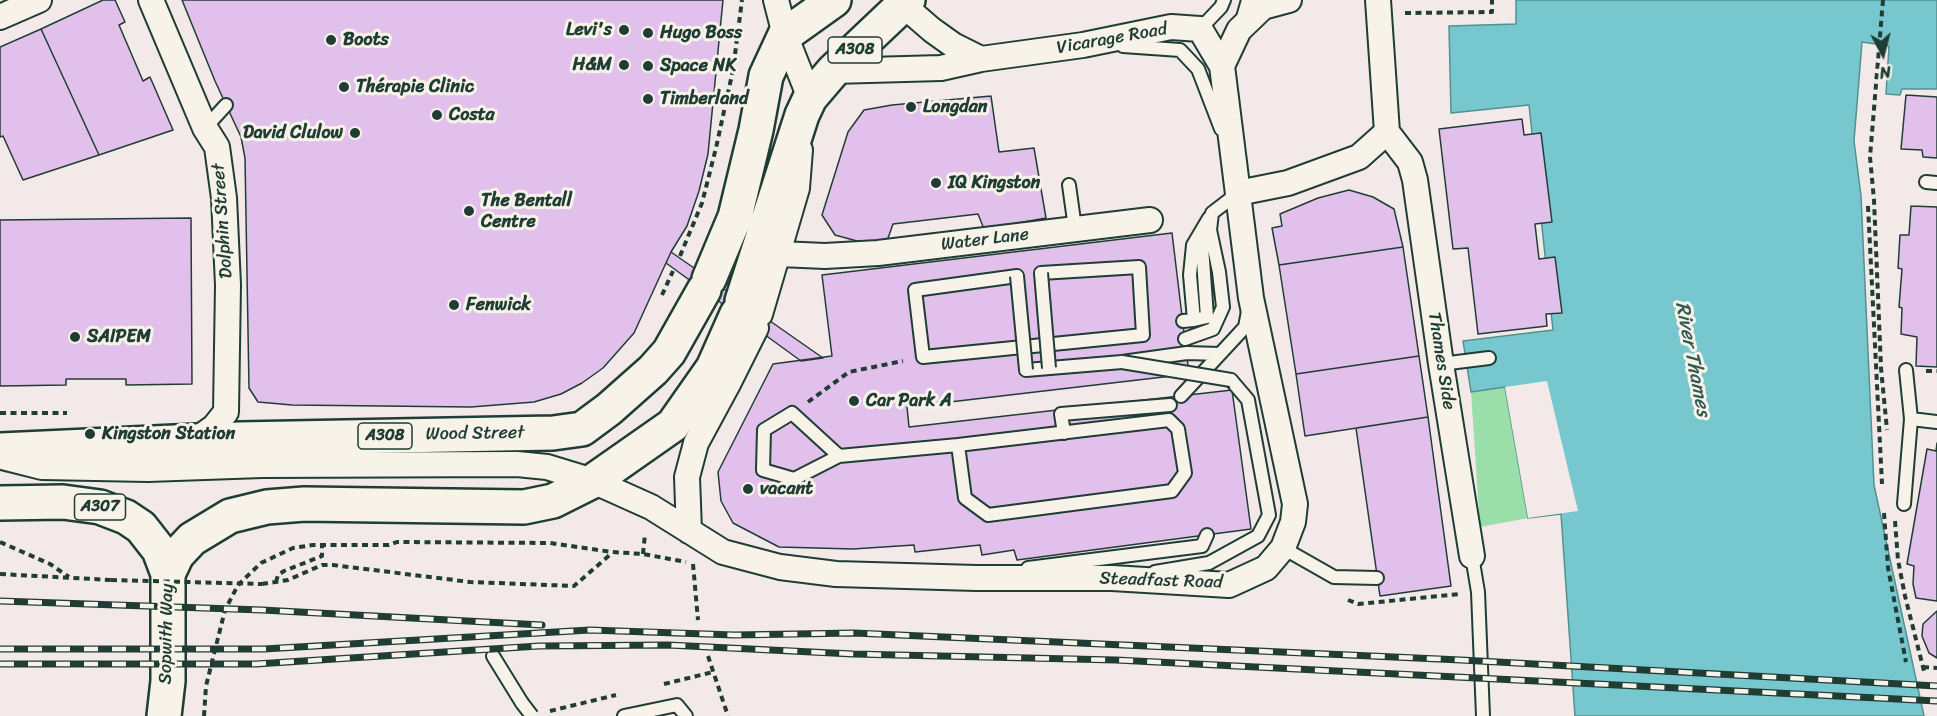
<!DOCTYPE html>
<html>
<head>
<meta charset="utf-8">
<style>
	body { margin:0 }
	#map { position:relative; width:1937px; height:716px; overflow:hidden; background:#f3e9e9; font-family:Sriracha,sans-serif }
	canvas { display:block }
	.north { position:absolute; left:1853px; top:24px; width:60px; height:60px; -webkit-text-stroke:4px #f7f3e8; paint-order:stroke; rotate:173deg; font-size:16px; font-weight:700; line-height:24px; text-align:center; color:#1f3d34 }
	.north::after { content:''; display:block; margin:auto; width:21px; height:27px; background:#1f3d34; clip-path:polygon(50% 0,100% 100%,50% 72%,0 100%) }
</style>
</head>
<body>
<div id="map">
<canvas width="1937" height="716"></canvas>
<div class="north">N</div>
</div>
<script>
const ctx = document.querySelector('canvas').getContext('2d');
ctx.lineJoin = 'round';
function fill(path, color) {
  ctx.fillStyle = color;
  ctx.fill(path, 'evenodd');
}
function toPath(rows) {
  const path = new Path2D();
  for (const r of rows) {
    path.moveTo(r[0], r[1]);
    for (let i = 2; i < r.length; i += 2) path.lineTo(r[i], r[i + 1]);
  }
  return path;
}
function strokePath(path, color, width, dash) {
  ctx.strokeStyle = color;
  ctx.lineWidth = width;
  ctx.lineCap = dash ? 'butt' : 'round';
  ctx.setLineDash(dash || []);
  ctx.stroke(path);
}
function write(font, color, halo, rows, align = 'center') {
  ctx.font = font + ' Sriracha,sans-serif';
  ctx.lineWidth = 6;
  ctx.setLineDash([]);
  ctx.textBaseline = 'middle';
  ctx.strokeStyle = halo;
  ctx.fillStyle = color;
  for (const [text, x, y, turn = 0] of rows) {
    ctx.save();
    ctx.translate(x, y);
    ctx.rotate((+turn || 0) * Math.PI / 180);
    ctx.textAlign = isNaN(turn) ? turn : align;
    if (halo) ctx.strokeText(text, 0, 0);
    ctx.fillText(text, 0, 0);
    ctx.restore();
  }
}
const green = toPath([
	[1505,387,1528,518,1480,527,1471,392]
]);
const water = toPath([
	[1516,0,1937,0,1937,89,1902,89,1900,95,1886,94,1889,46,1862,42,1854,141,1861,196,1874,485,1924,716,1575,716,1561,514,1528,518,1505,387,1471,392,1463,341,1553,330,1529,105,1451,113,1449,26,1516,24,1516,0]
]);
const pier = toPath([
	[1547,381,1578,511,1528,518,1505,387]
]);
const building = toPath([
	[103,0,115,0,125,22,119,25,143,81,150,77,173,130,99,155,41,29,103,0],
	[182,0,723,0,708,154,699,191,687,226,671,252,634,333,603,368,582,383,561,394,534,402,471,407,292,405,258,402,249,388,245,158,241,137,215,81,182,0],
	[41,29,99,155,23,180,3,136,0,137,0,47,41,29],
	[1906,95,1937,97,1937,158,1923,157,1922,150,1901,149,1906,95],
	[991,96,999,152,1034,148,1046,218,984,229,978,214,893,224,887,241,857,241,835,235,822,215,848,132,864,110,892,105,991,96],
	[1522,119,1524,135,1541,133,1552,222,1535,224,1539,259,1555,257,1562,313,1546,314,1547,326,1478,334,1468,248,1453,249,1439,129,1522,119],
	[1349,190,1373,197,1394,209,1403,247,1279,265,1272,228,1282,226,1280,214,1318,198,1349,190],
	[1911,206,1937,207,1937,367,1916,366,1917,337,1901,334,1902,308,1899,307,1902,269,1898,268,1900,235,1909,235,1911,206],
	[191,218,192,384,126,385,126,379,66,379,66,385,0,386,0,220,191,218],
	[1172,233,1189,374,907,407,909,427,1232,390,1251,529,1017,560,1014,550,982,555,980,545,915,552,914,545,853,549,779,547,733,523,721,501,718,472,773,364,832,356,822,275,1172,233],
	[1403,247,1419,356,1296,374,1279,265,1403,247],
	[671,252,760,314,823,358,801,361,666,263,671,252],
	[1419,356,1428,417,1305,436,1296,374,1419,356],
	[1428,417,1451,586,1380,596,1356,428,1428,417],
	[1937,443,1937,601,1916,598,1913,584,1914,566,1907,564,1927,449,1936,451,1937,443],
	[1937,611,1937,658,1929,653,1922,636,1923,624,1937,611]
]);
const path = toPath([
	[1883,0,1870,157,1874,200,1881,368,1887,430],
	[1405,13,1492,12,1492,0],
	[1868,206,1882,484],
	[680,256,702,203,716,148,733,70,742,0],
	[662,295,673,271],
	[1926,371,1937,371],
	[808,402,849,372,903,361],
	[0,413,67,413],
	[1884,513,1888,568,1906,662],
	[1895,521,1898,560,1905,596,1924,671],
	[0,542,50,564,69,577],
	[643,554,645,534],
	[693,564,698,620],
	[0,574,111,580],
	[276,582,278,575,284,571,322,556,322,546],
	[262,584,288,580,322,565,333,565,470,582,574,586,612,553],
	[1348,600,1358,604,1460,594],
	[708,656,728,716],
	[1923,667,1937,668],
	[664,684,713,672],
	[550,711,616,695],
	[204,716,206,686,225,610,238,585,261,563,293,548,313,545,389,545,397,542,550,543,612,552,643,554,686,562]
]);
const lane = toPath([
	[1242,21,1248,0],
	[1200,29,1221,7,1224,0],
	[1123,46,1180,50,1198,69,1221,129],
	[205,128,226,105],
	[1926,182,1937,183],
	[1069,185,1075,228],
	[1017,276,915,290,923,357,1143,335,1139,267,1041,273],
	[1194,320,1207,317,1201,232],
	[1183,321,1194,320,1190,275,1193,245,1209,218],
	[1185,339,1213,329,1223,307,1219,272,1210,230,1212,213,1238,193],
	[1441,364,1489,358],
	[1026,370,1122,362,1187,353,1220,354,1245,327,1248,311],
	[1906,370,1911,419,1937,422],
	[1181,396,1220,354],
	[1169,420,1178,429,1185,473,1172,491,988,515,965,498,958,445,1169,420],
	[1064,433,1061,414,1170,405],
	[839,456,792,413,764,430,763,470,794,479,839,456,958,445],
	[1904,504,1911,419],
	[1283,548,1334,577,1377,578],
	[1472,556,1478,592,1483,716],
	[1028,568,1202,546,1207,535],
	[1155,572,1209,563,1258,536,1269,515,1248,400,1231,380],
	[493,656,522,703],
	[624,716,677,705,686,716]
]);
const street = toPath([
	[151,0,205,128,217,147,224,198,228,285,226,412,214,427,193,442],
	[776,0,785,35,810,98],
	[901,0,903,5,932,30,953,45,981,59],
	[1378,0,1387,132,1410,162,1415,180,1441,364,1472,556],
	[0,17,39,0],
	[1222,66,1239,30,1263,7,1289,0],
	[1238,193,1288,183,1359,157,1387,132],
	[757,253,825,256,878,253,1150,220],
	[760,314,797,188,800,150],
	[2,457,42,467,148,469,262,465,517,464,547,467,593,481,651,507,723,552,780,567,836,574,976,578,1112,578,1229,585,1266,568,1283,548,1293,522,1295,504,1251,298,1222,66,1200,29,1171,27,1083,45,981,59,941,68,833,71],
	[689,531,687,477,696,443,729,382,756,328]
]);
const primary = toPath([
	[709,279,735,217,756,130,766,76,785,35,834,0],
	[742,301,802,115,810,98,833,71,908,0],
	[0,450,240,439,553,433,582,429,609,409,653,370,669,352,704,290],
	[0,503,63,502,100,507,126,517,141,527,159,550,168,574,168,681,164,716],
	[168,574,177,555,192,539,230,516,267,507,304,504,524,507,553,501,593,481,673,425,713,368,737,314]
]);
const rail = toPath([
	[0,601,262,610,542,625],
	[0,649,264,649,590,630,734,635,854,633,1461,660,1937,686],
	[0,664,256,664,539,646,668,645,853,654,1116,660,1937,701]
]);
const pathBridge = toPath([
	[111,580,262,584]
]);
const laneBridge = toPath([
	[1041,273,1049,368],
	[1017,276,1026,370],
	[1122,362,1231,380],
	[522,703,532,716]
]);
const markers = [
	[624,30,6,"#1f3d34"],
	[648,33,6,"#1f3d34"],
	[331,40,6,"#1f3d34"],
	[624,65,6,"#1f3d34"],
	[648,66,6,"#1f3d34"],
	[344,87,6,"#1f3d34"],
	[648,99,6,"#1f3d34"],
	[911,107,6,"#1f3d34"],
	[437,115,6,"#1f3d34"],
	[355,133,6,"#1f3d34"],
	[936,183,6,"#1f3d34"],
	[469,211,6,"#1f3d34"],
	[454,305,6,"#1f3d34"],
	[75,337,6,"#1f3d34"],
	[854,401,6,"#1f3d34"],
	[90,434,6,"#1f3d34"],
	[748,489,6,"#1f3d34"]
];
const shields = [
	[855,50,54],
	[385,436,54],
	[100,507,51]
];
const shieldNames = [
	["A308",855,50],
	["A308",385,436],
	["A307",100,507]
];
const poiNames = [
	["Levi's",612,30,"right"],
	["Hugo Boss",660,33],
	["Boots",343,40],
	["H&M",612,65,"right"],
	["Space NK",660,66],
	["Thérapie Clinic",356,87],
	["Timberland",660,99],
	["Longdan",923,107],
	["Costa",449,115],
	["David Clulow",343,133,"right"],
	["IQ Kingston",948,183],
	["The Bentall",481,201],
	["Centre",481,222],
	["Fenwick",466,305],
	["SAIPEM",87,337],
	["Car Park A",866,401],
	["Kingston Station",102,434],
	["vacant",760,489]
];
const streetNames = [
	["Vicarage Road",1112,39,-10],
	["Dolphin Street",223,221,-94],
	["Water Lane",985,240,-7],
	["Thames Side",1441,361,81],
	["Wood Street",475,434,-1],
	["Steadfast Road",1161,581,2],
	["Sopwith Way",167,634,-89]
];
const waterNames = [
	["River Thames",1692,359,79]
];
fill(green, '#9adea9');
fill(water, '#77c8ce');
strokePath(water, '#549090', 1.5);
fill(pier, '#f3e9e9');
fill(building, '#e2c0ec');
strokePath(building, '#1f3d34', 1.5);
strokePath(lane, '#1f3d34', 16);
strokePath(street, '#1f3d34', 28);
strokePath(primary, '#1f3d34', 38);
strokePath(path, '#1f3d34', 4, [6, 4.5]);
strokePath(lane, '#f7f3e8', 12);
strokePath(street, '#f7f3e8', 24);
strokePath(primary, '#f7f3e8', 33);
strokePath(rail, '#1f3d34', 7);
strokePath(rail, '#f7f3e8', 4.5, [14]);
strokePath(laneBridge, '#1f3d34', 16, []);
strokePath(pathBridge, '#1f3d34', 4, [6, 4.5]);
strokePath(laneBridge, '#f7f3e8', 12);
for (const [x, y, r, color] of markers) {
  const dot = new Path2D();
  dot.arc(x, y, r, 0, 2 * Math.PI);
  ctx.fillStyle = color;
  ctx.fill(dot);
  strokePath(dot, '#f7f3e8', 2);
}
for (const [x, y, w] of shields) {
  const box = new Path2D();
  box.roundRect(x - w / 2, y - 13, w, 26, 4.5);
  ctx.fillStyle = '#f7f3e8';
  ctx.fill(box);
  strokePath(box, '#1f3d34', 1.5);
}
write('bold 16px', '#1f3d34', null, shieldNames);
write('bold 18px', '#1f3d34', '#f7f3e8', poiNames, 'left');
write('18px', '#1f3d34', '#f7f3e8', streetNames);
write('italic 20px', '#315953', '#f7f3e8', waterNames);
</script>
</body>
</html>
